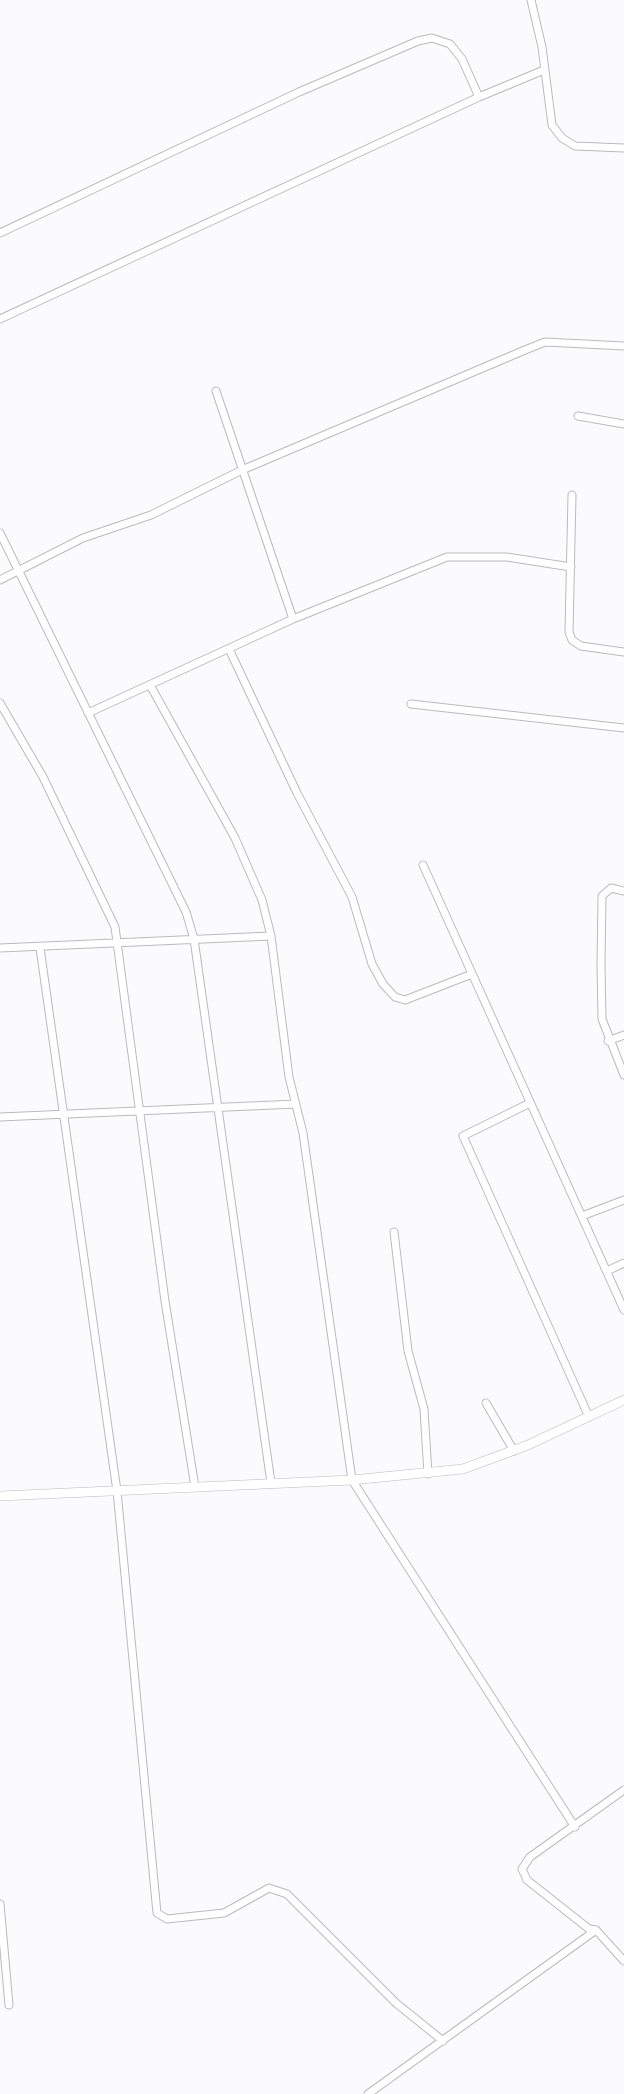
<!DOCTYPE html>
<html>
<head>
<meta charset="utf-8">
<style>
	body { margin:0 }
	canvas { display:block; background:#fbfbfd }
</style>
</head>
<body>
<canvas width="624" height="2094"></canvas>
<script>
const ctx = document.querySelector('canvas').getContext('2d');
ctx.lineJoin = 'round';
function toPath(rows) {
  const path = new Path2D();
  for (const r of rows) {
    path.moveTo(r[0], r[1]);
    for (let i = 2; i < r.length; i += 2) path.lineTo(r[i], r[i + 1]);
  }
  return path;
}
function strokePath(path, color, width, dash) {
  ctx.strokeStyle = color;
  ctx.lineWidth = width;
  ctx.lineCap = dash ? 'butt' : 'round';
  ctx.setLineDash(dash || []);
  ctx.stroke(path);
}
const minor = toPath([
	[531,0,542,47,552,125,562,138,575,146,624,148],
	[0,233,299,92,418,41,432,38,450,44,462,59,479,97],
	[0,319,479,97,544,70],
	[216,391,293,619],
	[578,416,624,424],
	[572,495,569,632,572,640,581,646,624,652],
	[0,533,186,912,194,939,271,1483],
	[0,580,83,538,151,515,242,470,525,350,545,342,624,346],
	[229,649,297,793,352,897,372,964,383,984,395,997,405,1000,472,974],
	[150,685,235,838,262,900,271,936,289,1077,303,1133,352,1480,575,1827],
	[0,703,43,777,115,927,165,1301,195,1487],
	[411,704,624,728],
	[88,713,293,619,447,557,507,557,571,567],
	[423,865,624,1310],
	[624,891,611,888,602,896,601,965,602,1019,624,1075],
	[0,948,271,936],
	[40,948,117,1491,157,1913,167,1919,224,1913,269,1888,287,1894,396,2003,443,2041],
	[608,1041,624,1035],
	[530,1103,463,1136,589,1417],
	[0,1117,296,1104],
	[582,1216,624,1200],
	[394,1232,408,1351,424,1409,428,1474],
	[607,1271,624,1263],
	[486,1403,514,1451],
	[624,1790,530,1857,522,1869,527,1880,589,1929,596,1930,624,1961],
	[0,1904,9,2005],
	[368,2094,596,1930]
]);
const tertiary = toPath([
	[0,1496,352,1480,463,1469,528,1445,624,1400]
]);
strokePath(minor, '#bab9c4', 9);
strokePath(tertiary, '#bab9c4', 10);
strokePath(minor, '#fff', 7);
strokePath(tertiary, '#fff', 9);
</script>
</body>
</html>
